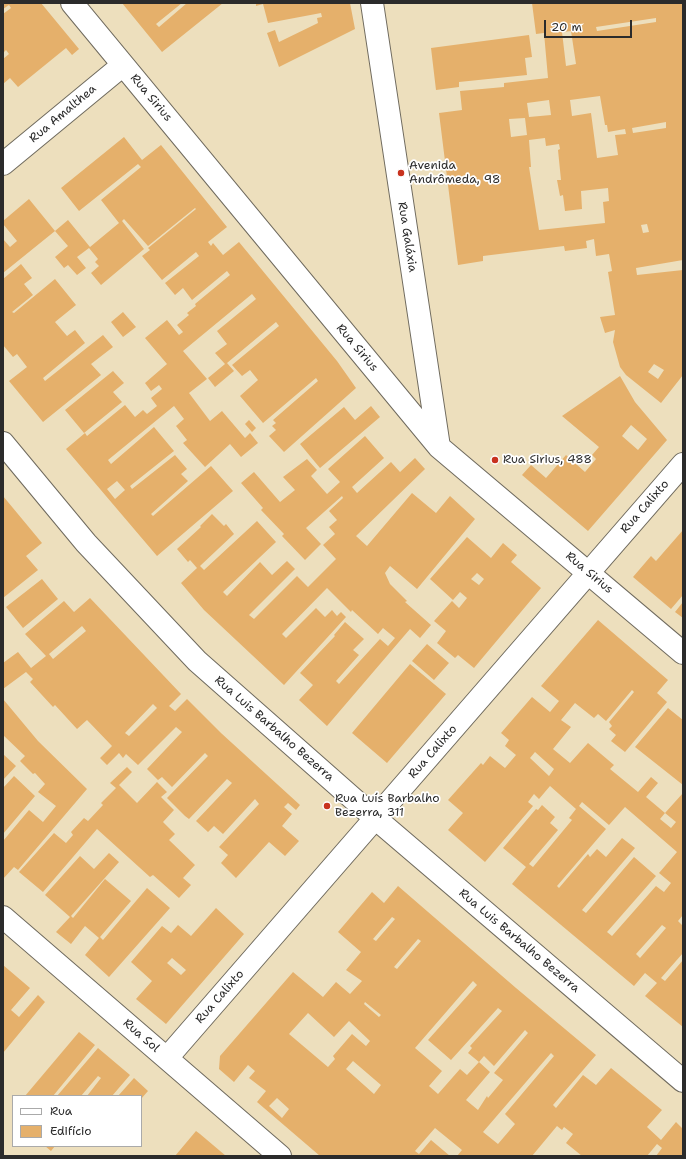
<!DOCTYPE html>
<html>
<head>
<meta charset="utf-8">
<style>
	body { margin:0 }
	#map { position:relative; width:686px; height:1159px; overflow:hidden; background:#eddfbd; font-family:"Shantell Sans",sans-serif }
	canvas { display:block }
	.frame { position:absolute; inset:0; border:4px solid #2b2b2b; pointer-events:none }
	.legend { position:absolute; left:12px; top:1095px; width:130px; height:52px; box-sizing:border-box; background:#fff; border:1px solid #aaa; margin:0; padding:5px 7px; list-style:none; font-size:12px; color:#2b2b2b }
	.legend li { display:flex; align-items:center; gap:8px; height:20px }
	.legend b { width:20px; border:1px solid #aaa }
	.scale { position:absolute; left:544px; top:20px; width:88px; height:18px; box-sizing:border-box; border:2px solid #2b2b2b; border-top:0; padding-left:5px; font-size:12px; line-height:14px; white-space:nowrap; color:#2b2b2b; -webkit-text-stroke:3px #fff; paint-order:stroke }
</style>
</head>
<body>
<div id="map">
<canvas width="686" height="1159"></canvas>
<div class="frame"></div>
<ul class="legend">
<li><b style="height:5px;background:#fff"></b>Rua</li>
<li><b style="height:11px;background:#e5b06b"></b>Edifício</li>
</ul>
<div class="scale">20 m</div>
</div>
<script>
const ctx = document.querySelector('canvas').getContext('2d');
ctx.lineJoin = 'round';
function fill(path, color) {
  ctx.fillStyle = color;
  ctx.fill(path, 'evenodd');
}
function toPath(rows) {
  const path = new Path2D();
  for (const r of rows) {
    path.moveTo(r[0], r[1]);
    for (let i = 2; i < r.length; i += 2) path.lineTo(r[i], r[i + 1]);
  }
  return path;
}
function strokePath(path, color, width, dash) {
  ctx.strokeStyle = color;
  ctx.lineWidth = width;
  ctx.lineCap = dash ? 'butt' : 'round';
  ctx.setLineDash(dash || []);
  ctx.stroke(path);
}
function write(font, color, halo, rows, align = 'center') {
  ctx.font = font + ' "Shantell Sans",sans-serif';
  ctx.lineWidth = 3.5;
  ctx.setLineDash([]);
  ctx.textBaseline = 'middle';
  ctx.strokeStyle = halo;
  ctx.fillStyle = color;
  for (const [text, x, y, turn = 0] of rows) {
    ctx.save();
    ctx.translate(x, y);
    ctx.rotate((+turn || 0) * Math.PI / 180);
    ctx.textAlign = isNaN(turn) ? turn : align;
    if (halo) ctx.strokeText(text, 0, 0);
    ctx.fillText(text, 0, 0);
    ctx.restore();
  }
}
const building = toPath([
	[3,3,41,3,79,49,72,55,66,48,18,87,10,78,3,84,3,59,9,54,6,50,3,53,3,14,11,8,9,5,3,9],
	[122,3,182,3,156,24,159,27,187,3,223,3,162,52],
	[256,3,350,3,355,29,279,67,267,33,275,30,279,42,318,23,317,18,322,17,321,13,268,23,263,4,256,6],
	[532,3,682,3,683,260,636,268,637,275,683,270,683,375,661,403,626,375,620,367,613,342,615,330,605,333,600,317,615,315,608,272,612,271,609,254,596,256,594,239,586,241,587,248,565,251,564,246,483,256,483,261,458,265,439,113,462,110,460,91,504,87,504,83,548,78,544,33,536,34],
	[656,18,656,22,597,31,596,27],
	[571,31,576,64,566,66,562,32],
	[600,96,605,125,607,125,608,132,625,129,626,134,615,135,618,155,597,158,591,113,572,116,570,100],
	[549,100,551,115,529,117,527,103],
	[525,118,527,135,511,137,509,119],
	[666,122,666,128,633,133,632,128],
	[545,138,546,146,559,144,560,149,558,150,561,180,557,180,560,196,563,195,565,211,582,209,581,191,608,188,609,201,603,202,605,223,539,230,529,167,531,167,529,140],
	[647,224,649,232,643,233,641,225],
	[654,364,664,370,658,379,648,372],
	[529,35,532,57,525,58,527,75,459,82,459,87,436,90,431,48],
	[124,137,142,160,161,145,227,227,208,242,211,246,213,243,223,255,239,242,337,361,356,388,284,452,269,436,276,430,272,426,276,423,273,420,318,381,316,378,263,423,240,396,258,380,250,370,242,376,232,365,279,326,276,322,227,363,234,371,215,387,208,378,225,364,215,353,227,344,217,331,256,299,252,294,183,351,207,379,189,393,210,421,222,411,245,438,250,433,258,443,241,457,230,444,205,467,183,443,187,440,176,426,184,419,174,406,108,460,111,464,154,427,174,451,130,486,132,489,175,455,187,469,181,474,188,481,151,514,153,516,211,466,233,491,157,556,66,449,85,433,87,436,125,405,135,417,143,410,147,414,157,406,151,398,162,389,159,385,151,391,145,383,167,364,145,338,167,320,179,335,183,332,177,325,189,315,187,313,196,306,195,304,230,275,227,271,192,300,183,288,175,295,165,283,199,256,196,252,162,280,142,256,150,250,148,248,196,209,195,208,148,246,124,219,122,221,144,249,101,285,91,273,99,266,95,262,98,259,89,248,77,257,86,268,77,275,68,265,64,268,55,257,68,246,55,231,68,220,90,247,119,223,101,200,141,167,138,164,79,211,61,188],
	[117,481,125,490,115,499,107,489],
	[29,199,55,231,3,273,3,239,10,247,17,241,3,224,3,221],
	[21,264,32,278,24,284,33,295,12,312,14,313,55,279,76,305,55,322,67,336,75,330,85,343,43,378,45,381,103,335,113,347,91,364,101,375,43,422,9,381,27,367,17,354,13,357,3,345,3,279],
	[123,312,136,327,123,337,111,322],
	[113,371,124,383,113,392,122,402,84,433,65,410],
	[620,376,635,402,667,440,588,531,522,475,531,465,546,478,566,455,585,472,596,459,592,455,599,447,562,416],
	[631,425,647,439,638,450,622,436],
	[371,406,380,417,320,468,300,444,344,407,355,420],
	[249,420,256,428,252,432,245,424],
	[365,436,384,458,352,487,357,493,391,462,400,472,415,458,425,469,356,536,367,546,412,493,436,513,450,496,475,519,417,589,390,566,385,573,390,584,407,601,405,602,431,625,420,638,410,629,327,726,299,700,313,685,300,673,335,636,334,635,345,622,364,639,353,650,359,655,336,681,339,684,380,639,388,646,395,638,383,628,378,634,352,610,351,612,327,588,282,634,286,638,316,608,325,617,332,610,337,616,341,612,346,617,284,685,204,610,181,583,197,568,190,560,188,562,177,549,201,527,200,526,212,514,224,526,226,524,234,534,200,566,204,570,257,521,276,542,223,592,227,596,260,562,272,575,287,561,295,569,249,615,254,619,297,576,308,587,336,559,323,545,335,534,329,527,337,520,329,511,343,498,342,496,306,528,321,544,305,560,282,536,284,534,261,510,263,508,241,483,254,472,280,502,295,490,283,477,307,459,317,470,311,476,327,494,340,482,328,469],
	[3,496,42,543,26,556,38,570,3,598],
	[683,530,683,595,671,609,633,577,651,556,656,561],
	[467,537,491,558,503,543,517,555,511,562,541,588,474,668,458,655,455,658,437,643,446,631,434,621,452,601,459,608,467,598,460,592,453,600,430,579],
	[477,573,484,579,479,585,471,579],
	[42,579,58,599,23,628,6,607],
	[90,598,181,694,169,706,175,711,187,699,221,733,300,805,296,810,288,803,284,807,292,814,282,826,299,841,285,856,269,842,236,878,221,863,228,855,219,847,259,804,255,799,223,834,214,826,208,832,196,821,232,783,227,779,189,819,185,816,167,798,208,756,205,753,172,787,162,777,158,780,147,769,182,732,176,727,138,765,126,754,123,758,119,753,107,765,100,758,112,746,87,720,77,729,55,705,53,707,30,682,33,679,26,672,3,689,3,663,18,652,31,668,46,656,25,634,64,601,74,612],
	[82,626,86,631,53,659,49,654],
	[153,704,157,708,129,736,125,733],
	[683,602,683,618,675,612],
	[598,620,668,680,657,693,667,702,625,752,611,741,616,735,609,729,612,726,609,722,634,692,632,690,606,721,598,714,594,718,575,703,561,720,571,727,553,749,570,763,588,743,614,765,610,769,638,792,651,777,658,783,646,797,665,813,660,819,671,828,676,822,665,813,683,793,683,915,678,921,683,926,683,953,661,978,665,981,683,960,683,1027,645,996,657,983,645,973,634,986,512,884,526,867,503,848,536,809,538,810,542,805,555,817,550,823,558,830,529,864,533,867,572,820,569,818,576,809,550,786,539,799,534,794,528,802,533,806,485,862,448,830,463,813,448,800,481,763,483,765,490,756,505,768,516,755,505,746,509,740,501,733,532,697,550,712,559,701,541,686],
	[535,752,554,769,549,776,530,758],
	[582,802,609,825,625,807,677,852,659,873,671,883,664,892,656,886,612,936,607,932,656,876,634,857,586,913,582,910,635,848,622,838,606,857,597,849,590,857,588,854,559,888,557,886,606,829,579,806],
	[662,925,666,928,640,958,636,954],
	[427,644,449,663,434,680,412,661],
	[410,664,446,694,387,763,352,733],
	[3,699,38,741,87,789,18,870,14,867,3,879,3,841,29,810,43,822,56,806,38,792,45,784,35,773,33,774,20,761,25,756,3,735],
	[668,708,683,720,683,785,635,747],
	[3,754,16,766,3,780],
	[127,767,132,772,119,785,137,803,157,782,167,792,161,797,174,810,163,822,175,834,169,840,195,865,183,878,191,885,179,898,153,875,150,877,97,829,43,892,19,872,54,833,66,843,73,835,71,832,84,818,88,821,103,805,101,803,116,788,110,783],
	[14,776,35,796,3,834,3,788],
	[109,853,119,862,71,916,73,918,105,879,131,901,100,937,103,940,147,888,170,908,109,977,85,955,99,938,85,926,71,944,56,932,70,917,45,895,80,856,94,869],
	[398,886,516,988,596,1055,553,1105,556,1108,583,1075,596,1085,611,1068,662,1110,647,1127,661,1140,676,1122,683,1129,683,1156,656,1156,662,1148,657,1144,647,1156,582,1156,566,1143,573,1134,564,1127,562,1130,557,1126,532,1156,457,1156,462,1150,435,1128,415,1151,419,1154,431,1140,450,1156,320,1156,257,1102,266,1091,249,1078,255,1071,248,1065,234,1082,219,1069,220,1056,293,972,323,997,336,982,350,994,362,981,346,970,361,952,338,932,372,892,384,903],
	[392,917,395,919,376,941,373,939],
	[418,939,421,941,397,969,394,967],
	[473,981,477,985,428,1040,451,1060,498,1008,502,1011,470,1046,472,1048,468,1053,479,1062,467,1075,460,1069,438,1094,429,1086,442,1071,415,1048],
	[365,1002,381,1015,379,1017,364,1004],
	[308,1013,334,1037,349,1021,370,1041,366,1046,352,1034,333,1056,335,1059,328,1067,289,1034],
	[525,1030,528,1033,494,1073,503,1080,488,1098,487,1096,478,1110,466,1100,490,1072,479,1062,484,1056,494,1066],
	[551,1053,554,1056,505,1114,515,1124,498,1144,483,1132],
	[353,1061,381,1085,374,1094,346,1069],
	[277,1098,289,1109,282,1118,269,1106],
	[216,908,244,934,166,1024,136,999,152,981,131,962,162,926,171,933,178,925,191,936],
	[172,958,186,970,181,975,167,963],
	[3,965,30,988,11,1010,19,1017,38,995,45,1002,3,1053],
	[79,1032,95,1045,53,1096,25,1096],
	[98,1048,130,1075,112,1096,87,1096,101,1078,98,1076,81,1096,57,1096],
	[134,1078,148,1091,141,1099,141,1096,118,1096],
	[196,1131,200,1134,226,1156,175,1156],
	[45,1146,55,1146,51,1151]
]);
const minor = toPath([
	[72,3,439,447,683,653],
	[372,3,439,447],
	[3,164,123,65],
	[3,443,86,543,197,661,375,818,683,1081],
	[3,917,280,1156],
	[167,1058,683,464]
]);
const markers = [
	[401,173,4,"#c8321e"],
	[495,460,4,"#c8321e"],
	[327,806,4,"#c8321e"]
];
const streetNames = [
	["Rua Sirius",151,98,50],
	["Rua Amalthea",63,114,-40],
	["Rua Galáxia",407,237,81],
	["Rua Sirius",357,348,50],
	["Rua Calixto",645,507,-49],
	["Rua Sirius",589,573,40],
	["Rua Luis Barbalho Bezerra",274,729,41],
	["Rua Calixto",433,752,-49],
	["Rua Luis Barbalho Bezerra",519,941,40],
	["Rua Calixto",220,997,-49],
	["Rua Sol",141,1036,41]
];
const poiNames = [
	["Avenida",409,166],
	["Andrômeda, 98",409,180],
	["Rua Sirius, 488",503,460],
	["Rua Luís Barbalho",335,799],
	["Bezerra, 311",335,813]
];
fill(building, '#e5b06b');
strokePath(minor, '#6f6a5e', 24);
strokePath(minor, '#fff', 22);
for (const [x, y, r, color] of markers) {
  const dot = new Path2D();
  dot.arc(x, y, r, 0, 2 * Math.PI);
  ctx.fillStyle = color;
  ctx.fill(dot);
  strokePath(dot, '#fff', 1.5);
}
write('12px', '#2b2b2b', '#fff', streetNames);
write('12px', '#2b2b2b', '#fff', poiNames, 'left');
</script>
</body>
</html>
